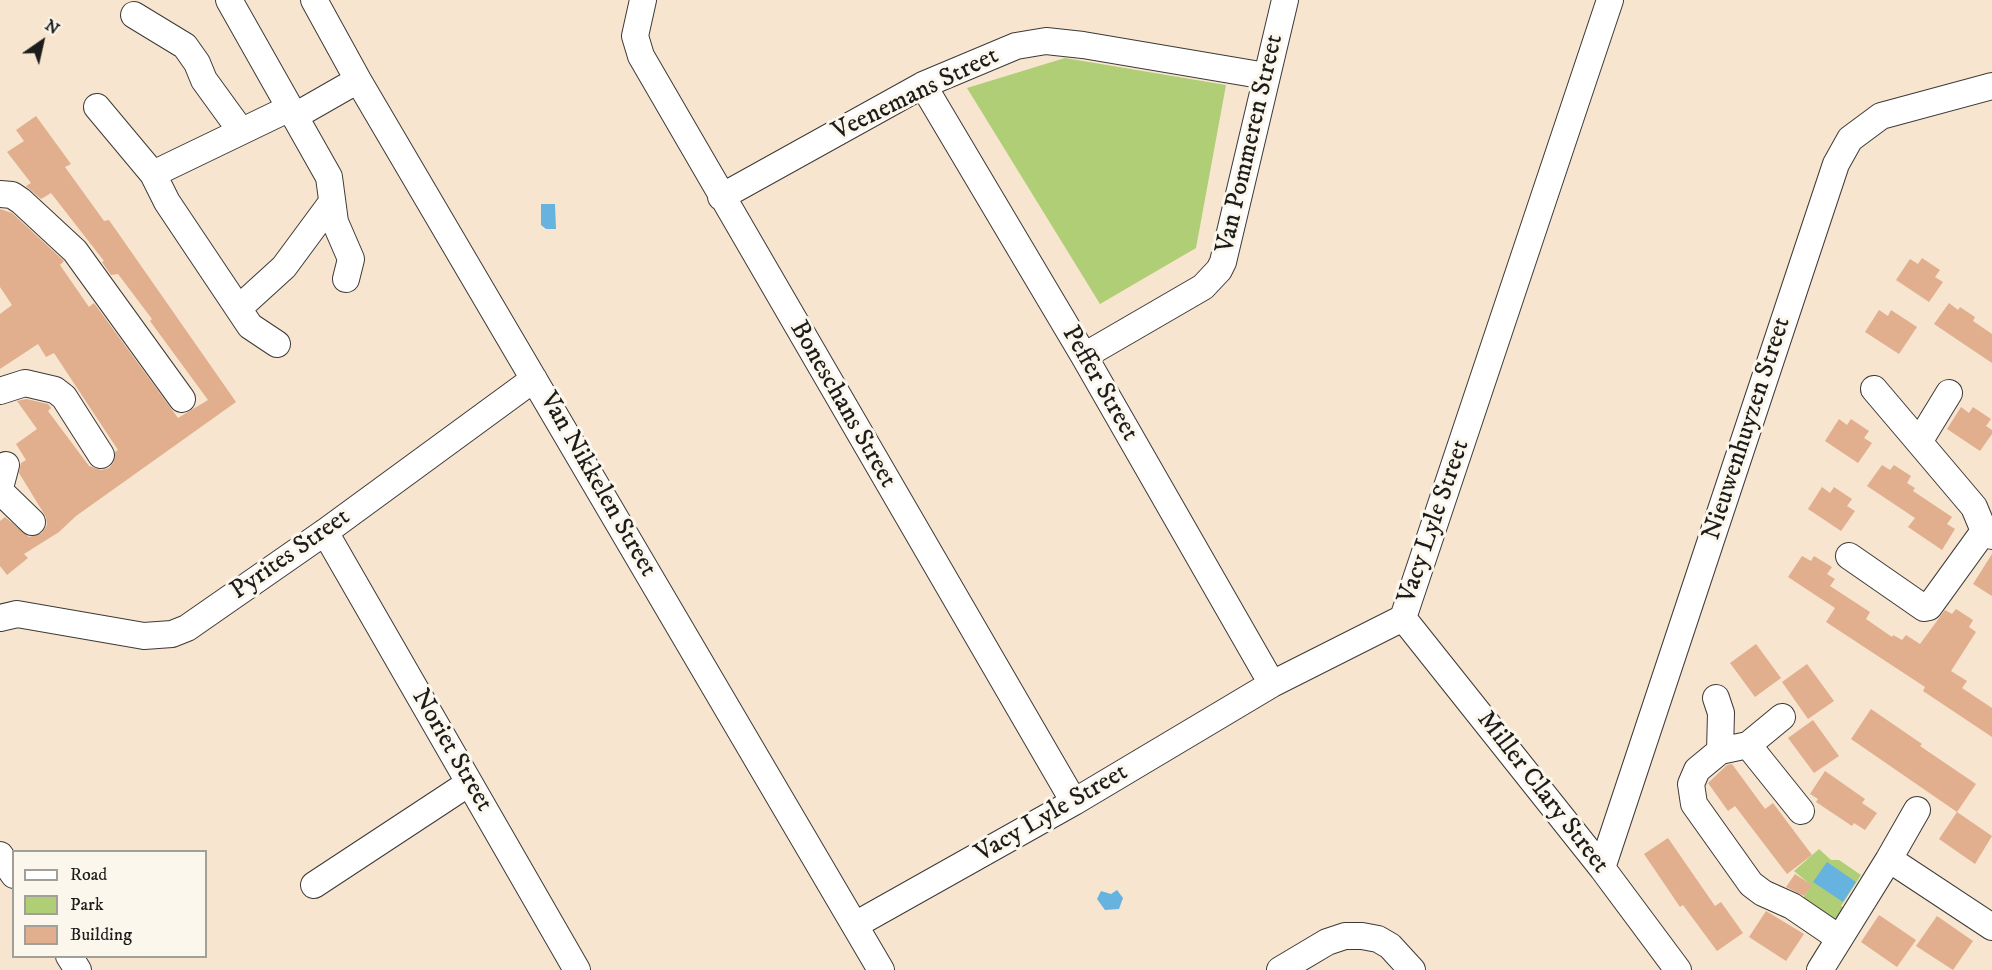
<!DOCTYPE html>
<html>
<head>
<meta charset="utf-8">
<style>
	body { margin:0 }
	#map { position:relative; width:1992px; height:970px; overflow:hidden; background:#f7e5cf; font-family:"IM FELL DW Pica",serif }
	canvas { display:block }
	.legend { position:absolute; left:12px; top:850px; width:195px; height:108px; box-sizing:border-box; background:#fbf7ec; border:2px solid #a29f99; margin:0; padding:8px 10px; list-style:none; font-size:18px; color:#1c1c1c }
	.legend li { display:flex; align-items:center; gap:12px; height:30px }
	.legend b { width:30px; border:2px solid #a29f99 }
	.north { position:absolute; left:12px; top:12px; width:60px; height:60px; -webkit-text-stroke:4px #fbf7ec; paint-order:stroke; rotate:34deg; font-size:16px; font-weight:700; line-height:24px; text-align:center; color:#1c1c1c }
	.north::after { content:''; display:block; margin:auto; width:21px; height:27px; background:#1c1c1c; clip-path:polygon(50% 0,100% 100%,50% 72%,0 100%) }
</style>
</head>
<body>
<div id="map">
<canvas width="1992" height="970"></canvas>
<ul class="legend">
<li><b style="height:8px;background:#fff"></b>Road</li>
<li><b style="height:16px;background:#afce75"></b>Park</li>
<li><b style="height:16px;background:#e1ae8e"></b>Building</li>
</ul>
<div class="north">N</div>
</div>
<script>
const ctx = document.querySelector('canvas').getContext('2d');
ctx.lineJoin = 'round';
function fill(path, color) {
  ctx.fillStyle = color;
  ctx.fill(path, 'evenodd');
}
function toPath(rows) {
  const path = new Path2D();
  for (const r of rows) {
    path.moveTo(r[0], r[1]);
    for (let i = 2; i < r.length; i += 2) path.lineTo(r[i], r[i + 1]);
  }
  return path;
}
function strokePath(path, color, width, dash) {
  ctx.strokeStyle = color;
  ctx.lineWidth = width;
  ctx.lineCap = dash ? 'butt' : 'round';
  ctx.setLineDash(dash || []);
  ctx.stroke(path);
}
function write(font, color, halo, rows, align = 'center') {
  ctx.font = font + ' "IM FELL DW Pica",serif';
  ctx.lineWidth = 6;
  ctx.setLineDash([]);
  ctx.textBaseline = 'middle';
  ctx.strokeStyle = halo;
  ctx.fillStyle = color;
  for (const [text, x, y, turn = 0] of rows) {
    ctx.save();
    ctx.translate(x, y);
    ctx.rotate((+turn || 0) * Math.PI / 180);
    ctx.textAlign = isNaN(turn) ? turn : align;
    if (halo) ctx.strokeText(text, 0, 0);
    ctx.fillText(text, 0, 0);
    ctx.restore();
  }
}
const green = toPath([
	[1065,58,1226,85,1196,248,1100,304,967,88],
	[1819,849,1831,860,1839,860,1861,875,1841,906,1845,909,1836,923,1802,900,1811,885,1794,871]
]);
const water = toPath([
	[541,204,555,204,556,229,546,229,541,225],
	[1827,862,1856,882,1843,902,1813,882],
	[1117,890,1123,898,1119,909,1105,910,1097,899,1101,891,1111,894]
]);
const building = toPath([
	[36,116,71,164,65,167,104,221,109,220,236,402,76,516,59,532,24,554,28,558,7,575,0,566,0,521,5,517,29,537,42,533,47,525,46,517,19,473,21,463,26,460,16,444,37,429,17,401,26,399,48,404,51,408,48,411,89,466,101,470,109,468,114,462,115,452,118,450,54,353,46,357,38,344,0,369,0,314,12,305,0,287,0,209,12,213,64,261,60,265,89,307,94,303,178,418,208,400,150,321,152,319,118,274,111,275,102,262,104,261,51,193,41,199,26,186,31,183,7,152,24,141,16,130],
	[1922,258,1940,270,1935,277,1943,282,1929,302,1896,280,1910,259,1918,264],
	[1949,303,1958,310,1960,307,1975,317,1973,321,1992,334,1992,363,1934,324],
	[1879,310,1888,316,1891,310,1917,327,1899,354,1865,332],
	[1961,407,1969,413,1973,407,1991,419,1986,426,1992,430,1992,434,1980,451,1947,429],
	[1839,419,1847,425,1851,419,1869,431,1864,438,1872,443,1858,463,1825,441],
	[1882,465,1890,470,1894,465,1911,476,1907,483,1915,488,1913,491,1952,517,1947,524,1955,529,1942,550,1908,527,1915,518,1867,486],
	[1822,487,1830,493,1834,487,1852,499,1847,506,1855,511,1841,531,1808,509],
	[1992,554,1992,596,1973,584],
	[1802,556,1811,561,1814,556,1832,567,1827,574,1835,579,1830,586,1870,612,1866,619,1892,637,1893,635,1902,640,1906,635,1920,644,1945,610,1952,614,1956,609,1973,620,1969,627,1976,632,1951,671,1967,681,1962,688,1992,708,1992,737,1923,691,1925,687,1826,622,1835,608,1788,577],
	[1756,644,1781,678,1755,697,1730,663],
	[1807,664,1834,701,1808,719,1782,682],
	[1871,709,1922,744,1920,746,1976,784,1957,812,1851,739],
	[1813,720,1839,756,1814,773,1788,738],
	[1732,764,1765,809,1773,803,1812,855,1787,874,1735,806,1728,811,1708,783,1727,765],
	[1825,771,1865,799,1862,803,1877,813,1865,830,1854,823,1852,826,1816,802,1818,799,1810,794],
	[1957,812,1992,836,1975,864,1939,839],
	[1668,838,1715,906,1721,902,1743,933,1717,951,1683,905,1680,907,1644,854],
	[1795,874,1812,885,1804,896,1786,887],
	[1766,911,1804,934,1786,961,1749,937],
	[1879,915,1916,940,1897,967,1861,942],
	[1937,916,1973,941,1953,970,1916,946]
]);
const minor = toPath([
	[229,0,329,177,335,222,351,259,346,279],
	[314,0,358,80,881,970],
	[643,0,635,36,641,56,1074,802],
	[134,15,185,46,197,63,204,80,241,131],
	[923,85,1084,356,1272,684],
	[97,107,153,174,290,108],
	[295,116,358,80],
	[153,174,167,202,250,326,277,344],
	[0,194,12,195,21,201,75,251,182,399],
	[721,197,923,85,1016,46,1046,41,1083,45,1266,76],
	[239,308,284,267,332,202],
	[1084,356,1203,287,1219,270,1223,262,1285,0],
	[1874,389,1919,442],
	[0,391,25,383,55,390,64,397,101,455],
	[1949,393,1919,442,1974,507,1984,531,1992,536],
	[0,488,6,465],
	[0,491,32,522],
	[325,532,577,970],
	[1849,556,1924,608,1929,607,1984,531],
	[0,618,17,614,144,636,172,634,187,628,325,532,534,379],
	[1403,618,1602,868,1678,970],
	[1716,698,1721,713,1720,751],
	[1748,745,1782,717],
	[1801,811,1748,745,1720,751,1697,770,1691,784,1694,804,1751,884,1763,893,1792,906,1839,938],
	[0,855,14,875],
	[1889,859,1917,810],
	[1602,868,1836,164,1850,139,1881,116,1992,86],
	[314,885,469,783],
	[855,925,1074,802,1272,684,1403,618,1610,0],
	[69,956,78,970],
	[1280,970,1327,942,1345,936,1362,936,1378,939,1390,946,1412,970],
	[1820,970,1889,859,1992,927]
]);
const streetNames = [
	["Veenemans Street",916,95,-26],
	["Van Pommeren Street",1251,144,-77],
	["Peffer Street",1099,384,60],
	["Boneschans Street",842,405,60],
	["Nieuwenhuyzen Street",1748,429,-72],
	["Van Nikkelen Street",597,485,60],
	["Vacy Lyle Street",1435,522,-71],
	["Pyrites Street",291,555,-35],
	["Noriet Street",451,751,60],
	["Miller Clary Street",1542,793,52],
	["Vacy Lyle Street",1052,814,-30]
];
fill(green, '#afce75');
fill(water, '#66b3df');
fill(building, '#e1ae8e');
strokePath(minor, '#3d3a37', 28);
strokePath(minor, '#fff', 26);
write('26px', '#1c1c1c', '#fbf7ec', streetNames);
</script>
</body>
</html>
